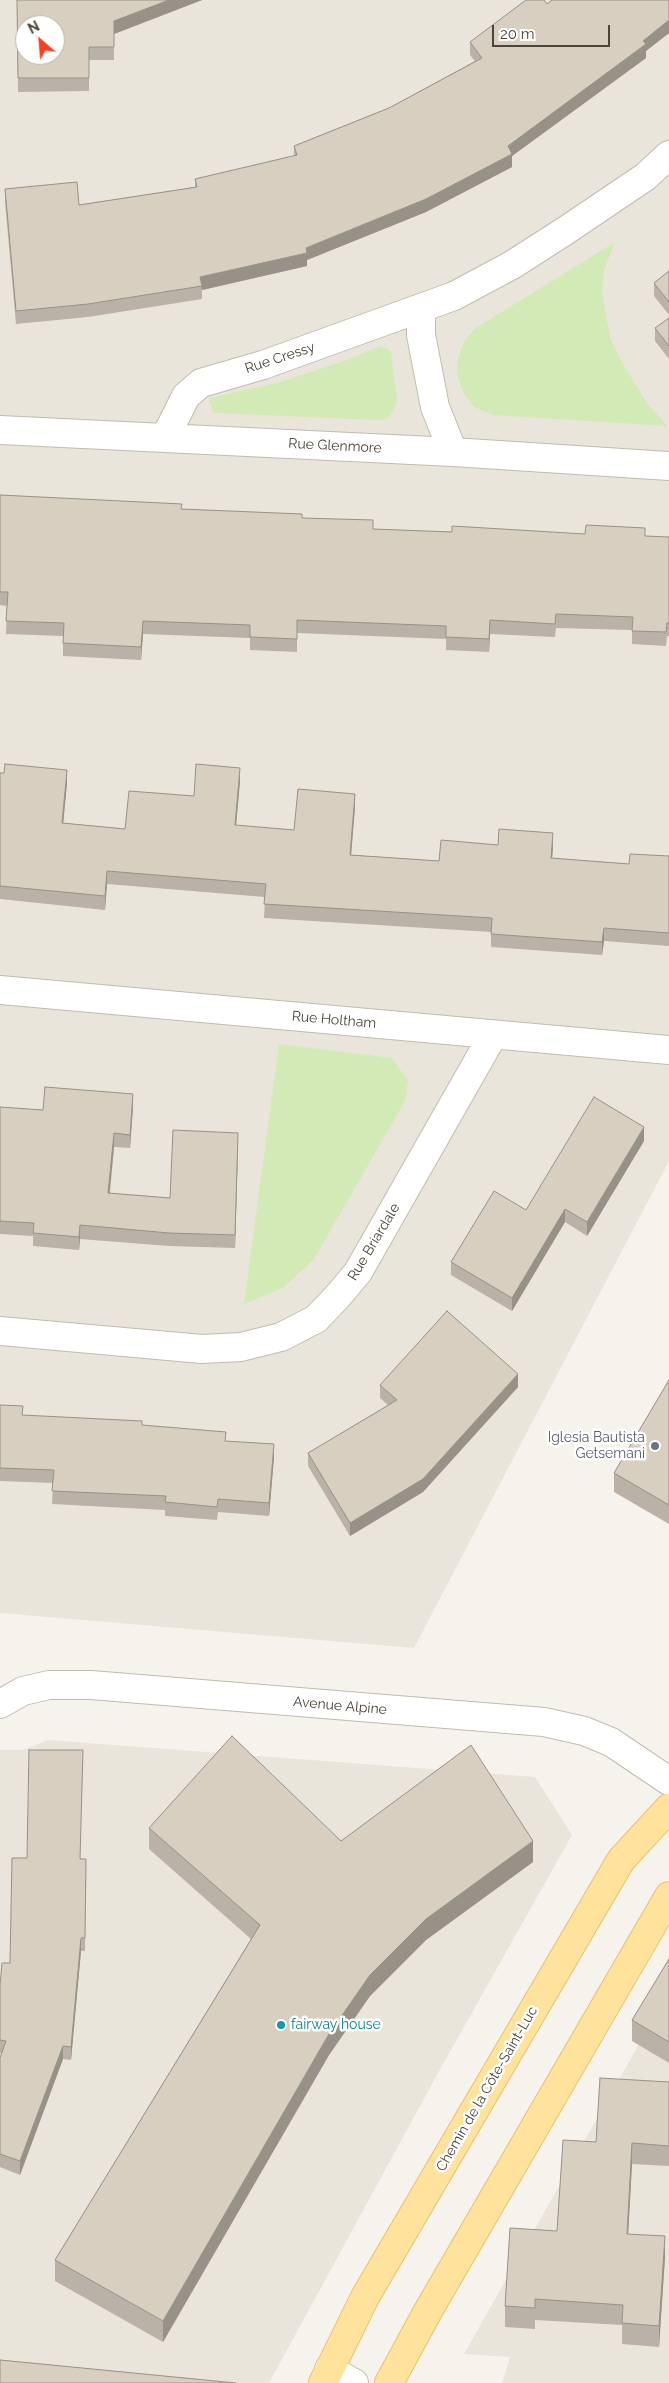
<!DOCTYPE html>
<html>
<head>
<meta charset="utf-8">
<style>
	body { margin:0 }
	#map { position:relative; width:669px; height:2383px; overflow:hidden; background:#f6f3ec; font-family:Raleway,sans-serif }
	canvas { display:block }
	.north { position:absolute; left:15px; top:15px; width:50px; height:50px; box-sizing:border-box; background:#fff; border:1px solid #b7b4b0; border-radius:50%; rotate:333deg; font-size:14px; font-weight:700; line-height:20px; text-align:center; color:#4b4439 }
	.north::after { content:''; display:block; margin:auto; width:18px; height:22px; background:#fc3f1d; clip-path:polygon(50% 0,100% 100%,50% 72%,0 100%) }
	.scale { position:absolute; left:492px; top:25px; width:118px; height:22px; box-sizing:border-box; border:2px solid #4b4439; border-top:0; padding-left:6px; font-size:15px; line-height:18px; white-space:nowrap; color:#4b4439; -webkit-text-stroke:4px #fff; paint-order:stroke }
</style>
</head>
<body>
<div id="map">
<canvas width="669" height="2383"></canvas>
<div class="north">N</div>
<div class="scale">20 m</div>
</div>
<script>
const ctx = document.querySelector('canvas').getContext('2d');
ctx.lineJoin = 'round';
function fill(path, color) {
  ctx.fillStyle = color;
  ctx.fill(path, 'evenodd');
}
function toPath(rows) {
  const path = new Path2D();
  for (const r of rows) {
    path.moveTo(r[0], r[1]);
    for (let i = 2; i < r.length; i += 2) path.lineTo(r[i], r[i + 1]);
  }
  return path;
}
function strokePath(path, color, width, dash) {
  ctx.strokeStyle = color;
  ctx.lineWidth = width;
  ctx.lineCap = dash ? 'butt' : 'round';
  ctx.setLineDash(dash || []);
  ctx.stroke(path);
}
function write(font, color, halo, rows, align = 'center') {
  ctx.font = font + ' Raleway,sans-serif';
  ctx.lineWidth = 5;
  ctx.setLineDash([]);
  ctx.textBaseline = 'middle';
  ctx.strokeStyle = halo;
  ctx.fillStyle = color;
  for (const [text, x, y, turn = 0] of rows) {
    ctx.save();
    ctx.translate(x, y);
    ctx.rotate((+turn || 0) * Math.PI / 180);
    ctx.textAlign = isNaN(turn) ? turn : align;
    if (halo) ctx.strokeText(text, 0, 0);
    ctx.fillText(text, 0, 0);
    ctx.restore();
  }
}
const residential = toPath([
	[0,0,669,0,669,1161,414,1648,0,1613],
	[25,25,55,25,55,55,25,55],
	[48,1740,535,1777,572,1835,438,2073,269,2383,0,2383,0,1750,23,1750],
	[669,1991,669,2383,502,2383,510,2357,464,2354]
]);
const green = toPath([
	[615,242,604,270,602,293,610,338,624,366,647,403,667,426,493,415,474,407,463,392,458,377,457,362,464,341,476,328],
	[380,346,388,349,391,352,397,402,389,418,379,420,213,413,209,398,281,382,350,359],
	[279,1044,392,1058,408,1081,405,1101,314,1259,283,1288,244,1304]
]);
const minor = toPath([
	[421,309,421,335,435,407,453,452],
	[0,430,453,452,669,466],
	[165,438,186,396,201,383,263,365,454,296,512,265,565,231,645,177,669,155],
	[0,990,669,1050],
	[0,1331,202,1349,241,1347,281,1337,316,1319,338,1296,358,1272,493,1035],
	[0,1704,23,1691,49,1685,91,1685,544,1722,584,1731,611,1742,669,1781],
	[329,2369,354,2383]
]);
const major = toPath([
	[323,2383,365,2297,621,1860,669,1808],
	[389,2383,428,2311,669,1896]
]);
const wall = toPath([
	[17,0,202,0,114,34,114,60,89,60,89,91,18,92],
	[669,0,669,33,646,51,646,58,512,156,512,167,426,212,307,260,307,266,202,290,202,299,88,317,16,324,5,202,5,189,79,205,195,187,195,179,294,156,294,146,389,108,475,61,470,55,470,42,547,4],
	[669,271,669,315,654,296,654,283],
	[669,318,669,359,655,341,655,328],
	[0,495,302,518,373,529,452,532,585,534,669,537,669,636,667,636,666,646,632,644,632,630,556,628,555,637,490,634,489,652,446,650,446,639,297,633,297,652,250,650,250,638,143,634,141,660,63,656,63,636,6,634,7,606,0,605],
	[0,773,67,783,63,823,125,829,194,796,240,781,236,825,294,830,355,807,351,855,439,861,498,845,553,847,552,858,629,864,669,856,669,946,604,941,602,955,491,947,491,932,264,918,265,897,107,884,105,910,0,899],
	[0,1107,43,1110,133,1107,130,1148,114,1147,110,1193,170,1198,238,1146,235,1248,169,1246,80,1239,79,1250,33,1246,33,1236,0,1234],
	[644,1141,587,1236,565,1222,512,1311,451,1275,451,1262,526,1210],
	[669,1380,669,1524,614,1492,614,1473],
	[380,1385,518,1387,423,1492,350,1536,308,1466,308,1453,388,1405,380,1398],
	[0,1405,23,1415,142,1425,226,1441,274,1457,269,1516,218,1512,217,1520,165,1516,165,1510,52,1504,53,1483,0,1481],
	[149,1828,341,1841,533,1862,426,1940,370,1996,329,2055,163,2342,55,2281,55,2260,251,1939,149,1849],
	[81,1859,86,1859,85,1951,81,1951,71,2060,63,2059,20,2175,0,2167,0,2058,2,2053,0,2053,0,1985,10,1963],
	[669,1959,669,2063,632,2041,632,2020],
	[669,2082,669,2166,632,2164,628,2234,665,2257,659,2347,622,2344,622,2325,535,2320,535,2329,505,2327,505,2306,557,2231,596,2142]
]);
const shadedWall = toPath([
	[169,0,202,0,114,34,114,21],
	[669,20,669,33,646,51,646,58,512,156,512,167,426,212,307,260,307,266,202,290,200,277,306,248,508,146,643,41],
	[490,620,490,634,489,652,489,639],
	[143,621,143,634,141,660,141,647],
	[240,768,240,781,235,838,235,825],
	[67,770,67,783,62,836,62,823],
	[355,794,355,807,350,868,350,855],
	[553,833,553,847,551,871,551,858],
	[107,871,107,884,105,910,105,896],
	[604,928,604,941,602,955,602,942],
	[133,1094,133,1107,130,1148,130,1135],
	[644,1127,644,1141,587,1236,587,1222],
	[114,1133,114,1147,108,1206,108,1193],
	[238,1133,238,1146,235,1248,235,1235],
	[565,1209,565,1222,512,1311,512,1298],
	[80,1225,80,1239,79,1250,79,1237],
	[518,1374,518,1387,423,1492,350,1536,350,1523],
	[274,1444,274,1457,269,1516,269,1503],
	[533,1841,533,1862,426,1940,370,1996,329,2055,163,2342,163,2321,329,2034,370,1975,426,1919],
	[81,1938,81,1951,71,2060,71,2047],
	[63,2046,63,2059,20,2175,20,2161],
	[632,2143,632,2164,627,2255,627,2234],
	[665,2236,665,2257,659,2347,659,2326]
]);
const building = toPath([
	[17,0,169,0,114,21,114,47,89,47,89,78,18,78,17,0],
	[25,25,55,25,55,55,25,55,25,25],
	[526,0,544,0,547,4,552,0,669,0,669,20,643,41,646,44,508,146,512,154,426,199,306,248,307,253,200,277,202,286,88,304,16,311,5,189,77,182,79,205,197,187,195,179,297,155,294,146,389,108,482,58,470,42,526,0],
	[669,271,669,302,654,283,669,271],
	[669,318,669,346,655,328,669,318],
	[0,495,182,504,181,509,302,514,302,518,373,520,373,529,452,532,452,526,585,534,586,525,645,528,645,536,669,537,669,623,667,623,666,632,632,631,633,617,556,614,555,624,490,620,489,639,446,637,446,626,297,620,297,639,250,637,250,625,143,621,141,647,63,643,64,623,6,621,8,592,0,592,0,495],
	[5,764,67,770,62,823,125,829,129,791,194,796,196,764,240,768,235,825,294,830,298,789,355,794,350,855,439,861,441,840,498,845,499,829,553,833,551,858,629,864,630,854,669,856,669,933,604,928,602,942,491,934,492,918,264,904,266,884,107,871,105,896,0,886,0,773,4,773,5,764],
	[45,1087,133,1094,130,1135,114,1133,108,1193,170,1198,173,1130,238,1133,235,1235,169,1233,80,1225,79,1237,33,1233,34,1223,0,1221,0,1107,43,1110,45,1087],
	[594,1097,644,1127,587,1222,565,1209,512,1298,451,1262,494,1191,526,1210,594,1097],
	[447,1311,518,1374,423,1479,350,1523,308,1453,397,1400,380,1385,447,1311],
	[669,1380,669,1505,614,1473,669,1380],
	[0,1405,23,1406,22,1415,142,1421,142,1425,226,1432,225,1441,274,1444,269,1503,218,1499,217,1507,165,1502,166,1496,52,1491,54,1470,0,1468,0,1405],
	[232,1736,341,1841,471,1745,533,1841,426,1919,370,1975,329,2034,163,2321,55,2260,260,1925,149,1828,232,1736],
	[29,1750,83,1750,80,1859,86,1859,85,1938,81,1938,71,2047,63,2046,20,2161,0,2154,0,2058,6,2041,0,2040,0,1985,2,1963,10,1963,12,1858,27,1858,29,1750],
	[669,1959,669,2042,632,2020,669,1959],
	[600,2078,669,2082,669,2146,632,2143,627,2234,665,2236,659,2326,622,2323,623,2305,535,2299,535,2308,505,2306,510,2228,557,2231,563,2140,596,2142,600,2078],
	[0,2360,236,2383,0,2383,0,2360]
]);
const markers = [
	[655,1446,5,"#6b7280"],
	[281,2025,5,"#0f9aa8"]
];
const streetNames = [
	["Rue Cressy",280,358,-18],
	["Rue Glenmore",335,446,3],
	["Rue Holtham",334,1020,5],
	["Rue Briardale",374,1242,-59],
	["Avenue Alpine",340,1706,5],
	["Chemin de la Côte-Saint-Luc",487,2089,-60]
];
const worshipNames = [
	["Iglesia Bautista",645,1438],
	["Getsemani",645,1454]
];
const cultureNames = [
	["fairway house",291,2025]
];
fill(residential, '#eae5da');
fill(green, '#d2eab5');
strokePath(minor, '#c2bbae', 30);
strokePath(major, '#e6c16a', 30);
strokePath(minor, '#fff', 28);
strokePath(major, '#ffe39c', 28);
fill(wall, '#bab2a6');
fill(shadedWall, '#979187');
fill(building, '#d8cfc1');
strokePath(building, '#979187', 1);
for (const [x, y, r, color] of markers) {
  const dot = new Path2D();
  dot.arc(x, y, r, 0, 2 * Math.PI);
  ctx.fillStyle = color;
  ctx.fill(dot);
  strokePath(dot, '#fff', 2);
}
write('14px', '#4b4439', '#fff', streetNames);
write('14px', '#5b616d', '#fff', worshipNames, 'right');
write('14px', '#0d838f', '#fff', cultureNames, 'left');
</script>
</body>
</html>
